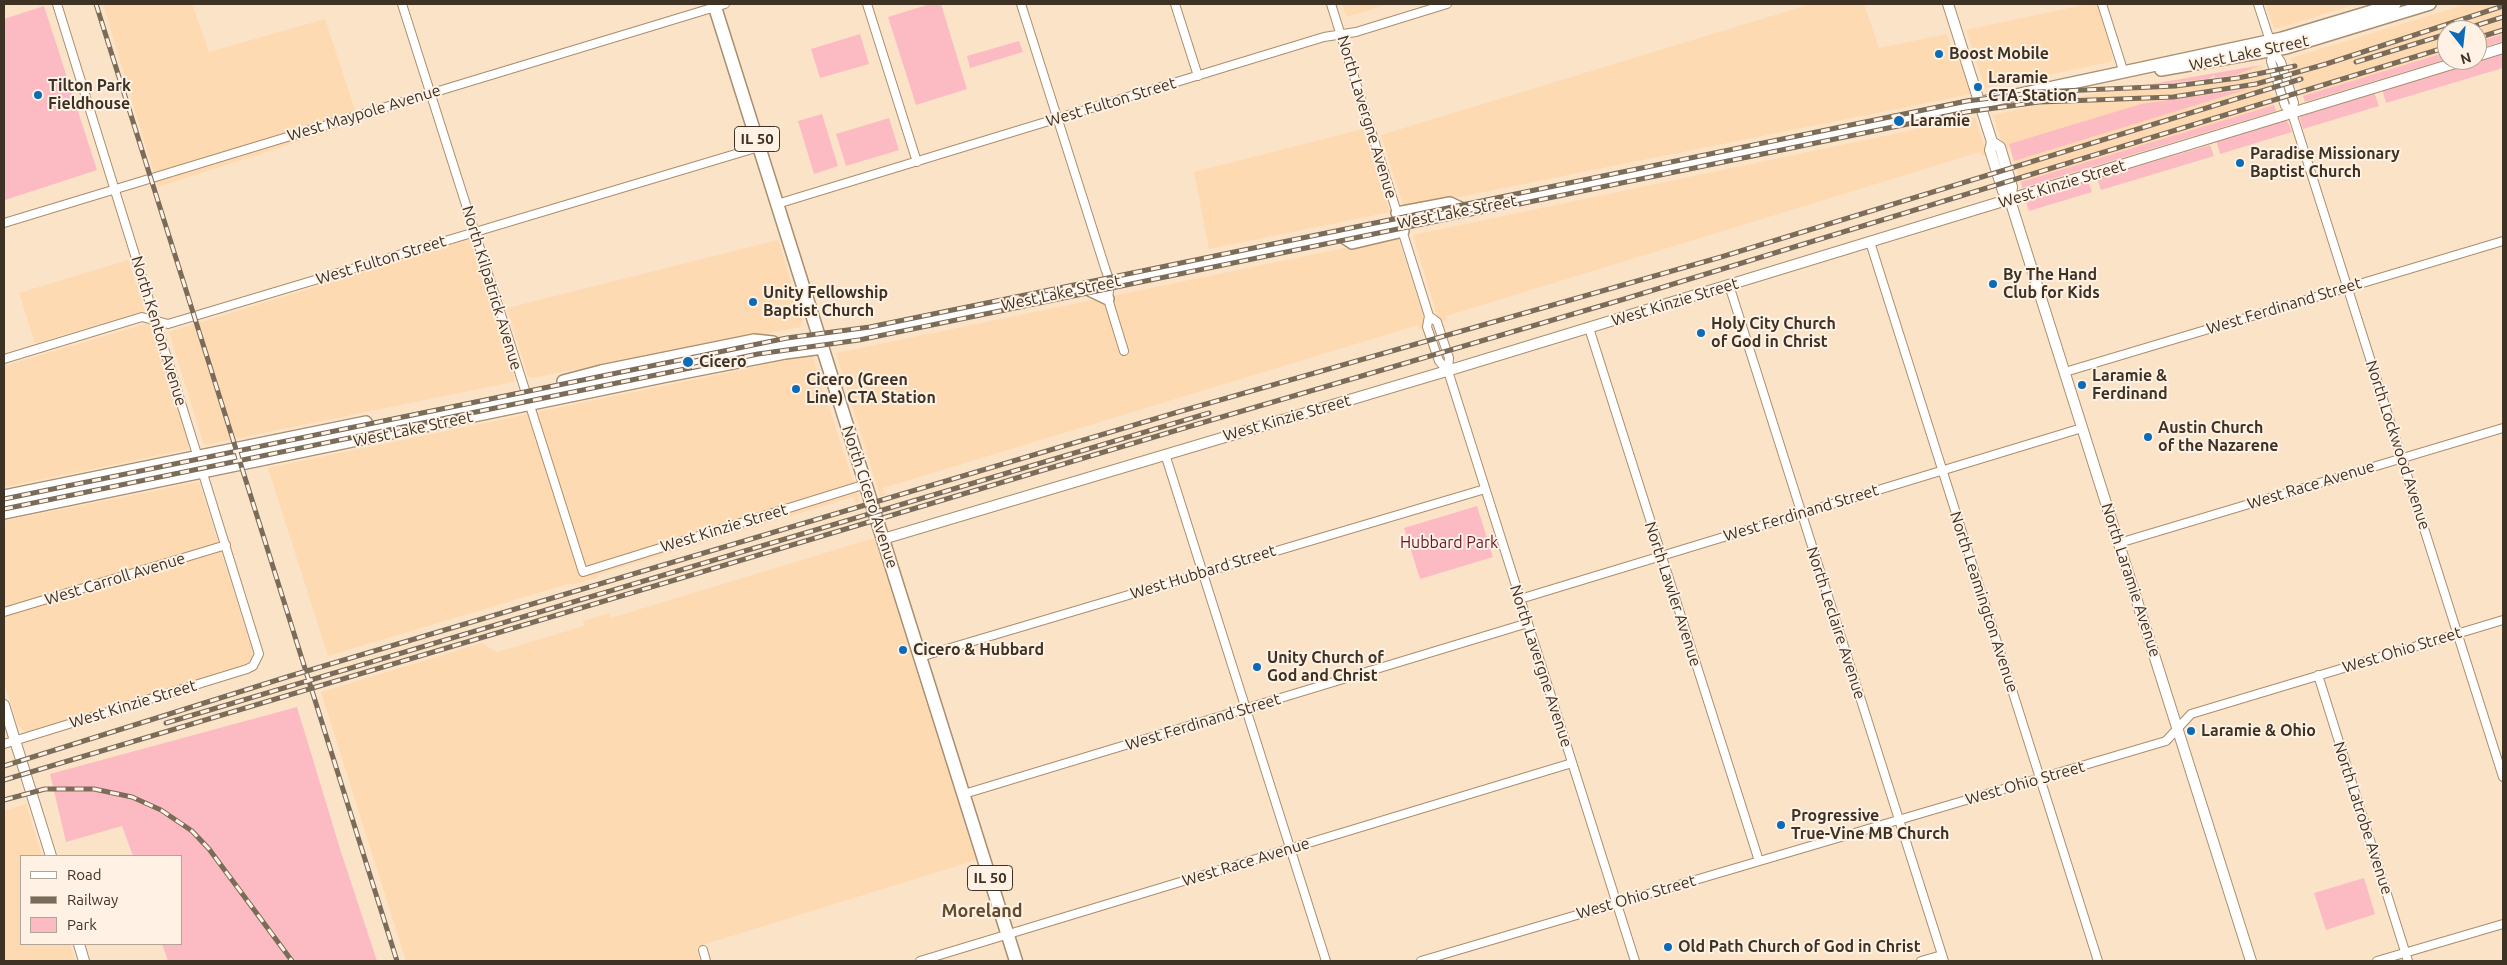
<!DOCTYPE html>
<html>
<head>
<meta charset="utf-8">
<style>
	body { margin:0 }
	#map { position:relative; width:2507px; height:965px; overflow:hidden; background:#fbe3c8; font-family:Ubuntu,sans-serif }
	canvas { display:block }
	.frame { position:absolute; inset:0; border:5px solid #3d3224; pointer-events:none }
	.legend { position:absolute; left:20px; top:855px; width:162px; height:90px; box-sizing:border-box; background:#fff2e5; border:1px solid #b1a598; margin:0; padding:6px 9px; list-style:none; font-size:15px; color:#3d3224 }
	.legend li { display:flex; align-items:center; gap:10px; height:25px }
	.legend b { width:25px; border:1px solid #b1a598 }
	.north { position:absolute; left:2437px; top:20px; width:50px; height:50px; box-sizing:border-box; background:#fff2e5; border:1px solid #b1a598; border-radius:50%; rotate:164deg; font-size:14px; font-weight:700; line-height:20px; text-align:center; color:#3d3224 }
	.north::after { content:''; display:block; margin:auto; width:18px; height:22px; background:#0b6bb8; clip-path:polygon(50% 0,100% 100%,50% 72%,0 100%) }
</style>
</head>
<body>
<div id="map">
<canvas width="2507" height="965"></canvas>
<div class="frame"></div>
<ul class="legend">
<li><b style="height:6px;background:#fff"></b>Road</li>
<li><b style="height:6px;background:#7b6c59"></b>Railway</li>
<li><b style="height:14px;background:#fcbbc3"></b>Park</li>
</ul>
<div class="north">N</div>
</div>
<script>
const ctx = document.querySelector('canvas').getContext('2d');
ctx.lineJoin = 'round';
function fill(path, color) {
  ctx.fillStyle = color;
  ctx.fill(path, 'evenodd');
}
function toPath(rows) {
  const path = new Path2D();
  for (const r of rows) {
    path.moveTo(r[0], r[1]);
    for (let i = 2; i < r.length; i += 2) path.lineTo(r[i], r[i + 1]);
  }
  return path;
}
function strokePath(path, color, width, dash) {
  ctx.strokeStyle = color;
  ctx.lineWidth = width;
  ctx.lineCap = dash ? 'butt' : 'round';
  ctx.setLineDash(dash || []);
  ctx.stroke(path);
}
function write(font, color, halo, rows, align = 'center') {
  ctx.font = font + ' Ubuntu,sans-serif';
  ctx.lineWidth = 4;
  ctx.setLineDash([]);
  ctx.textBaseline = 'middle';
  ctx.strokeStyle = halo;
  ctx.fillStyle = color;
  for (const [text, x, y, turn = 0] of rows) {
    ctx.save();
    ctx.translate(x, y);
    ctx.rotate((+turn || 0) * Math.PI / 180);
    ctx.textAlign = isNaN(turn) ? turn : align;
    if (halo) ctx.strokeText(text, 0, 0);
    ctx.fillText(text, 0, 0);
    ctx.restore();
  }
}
const built = toPath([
	[103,4,192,4,209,52,325,19,359,122,158,187],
	[1342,4,1389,4,1346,17],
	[1811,4,1864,4,1879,48,1947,34,1952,50,1964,69,1971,94,1404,208,1381,135],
	[2088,4,2097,4,2113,57,2110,62,1985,88,1966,30],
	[2265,4,2350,4,2351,6,2275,29],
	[2467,4,2503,4,2503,41,2477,49,2477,30,2447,30,2447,59,2305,102,2291,58],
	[2262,66,2276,111,2022,188,2010,148,2004,149,1993,115,2139,84,2140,86,2208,79,2209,81],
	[1975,117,1987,155,1982,156,1980,152,1446,316,1447,320,1439,322,1413,235],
	[1363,129,1390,212,1209,249,1194,172],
	[1398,237,1423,315,1424,327,1419,329,1418,325,883,488,885,495,880,496,836,353],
	[471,239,515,379,513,382,204,445,169,332],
	[778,240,803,320,800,327,760,335,745,335,532,378,528,376,507,308],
	[128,260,145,311,35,343,19,293],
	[152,322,189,445,188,449,4,487,4,366],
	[812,355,860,502,856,503,853,497,597,575,598,577,572,585,571,583,328,656,268,468,755,367,774,360],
	[199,482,253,653,251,660,246,664,28,732,22,730,17,723,4,682,4,521],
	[874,538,976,860,696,947,700,961,406,961,321,692,482,643,497,652,584,626,583,621,609,613,611,618],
	[26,804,42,856,21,856,21,944,70,944,75,961,4,961,4,811]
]);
const green = toPath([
	[930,4,941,4,967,89,916,105,888,17],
	[44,6,97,170,5,200,4,19],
	[860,34,869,64,820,78,811,49],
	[2503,34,2503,41,2477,49,2477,42],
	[1019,41,1023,52,970,68,967,56],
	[2447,52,2447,59,2305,102,2303,96],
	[2503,54,2503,68,2386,103,2382,89],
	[2262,65,2235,75,2215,78,2214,75,2208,79,2140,86],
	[2248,89,2014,161,2009,144,2141,104],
	[2374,92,2379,106,2303,129,2300,118,2301,115],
	[2274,105,2276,111,2022,188,2021,182],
	[822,114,838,166,814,174,798,121],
	[889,118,899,150,846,166,836,134],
	[2284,120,2288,122,2292,132,2220,154,2216,140],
	[2210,145,2214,156,2101,190,2097,178],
	[2088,181,2092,192,2029,211,2025,199],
	[1477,506,1493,557,1420,579,1404,528],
	[297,707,341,852,377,961,168,961,162,944,181,944,181,856,133,856,122,826,66,842,50,774],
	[2364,878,2375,914,2326,930,2314,893]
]);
const minor = toPath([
	[402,4,583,572,866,484],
	[867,4,917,162],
	[1021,4,1106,271,1110,282,1108,299,1124,351],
	[1175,4,1198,76],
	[1331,4,1398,216],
	[2102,4,2124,73],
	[2258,4,2273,50,2281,62,2294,103,2292,113],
	[2273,50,2271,61,2285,106,2292,113,2503,777],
	[777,204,1324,37,1356,32,1447,4],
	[4,223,725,4],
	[1401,227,1429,316,1427,327,1439,361,1448,371],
	[1870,242,2098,961],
	[1729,285,1944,961],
	[1429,316,1437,322,1449,358,1448,371,1635,961],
	[1589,328,1759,861],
	[4,359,142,317,168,324,759,147],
	[2065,372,2503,241],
	[1165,454,1326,961],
	[2119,543,2503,428],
	[1520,599,2082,428],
	[4,612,226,545],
	[920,657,1485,489],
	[2318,675,2408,961],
	[4,744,247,669,253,666,259,654,57,4],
	[964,794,1528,623],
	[703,950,706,961],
	[920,961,1572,763],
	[1421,961,2166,741,2191,714,2503,620],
	[1921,961,1942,955],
	[2377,961,2503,924]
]);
const tertiary = toPath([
	[1948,4,1992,142,1990,150,2003,191,2010,200,2251,961],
	[2477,56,2503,48],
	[1992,142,2000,147,2012,187,2010,200],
	[883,539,1460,367,2465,60],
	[4,705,51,856],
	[79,944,84,961]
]);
const secondary = toPath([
	[2161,70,2286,48,2430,4],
	[1397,213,1450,203,1465,210],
	[1340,235,1352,243,1403,231],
	[1085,288,1108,299],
	[563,381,601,371,754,340,773,342],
	[4,496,366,422],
	[4,504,765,347,859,334,1778,146,2282,38,2395,4],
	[4,513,667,376,785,353,823,348]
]);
const primary = toPath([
	[714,4,1016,961]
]);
const rail = toPath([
	[96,4,397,961],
	[2462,30,2503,17],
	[2477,38,2503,30],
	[2356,62,2447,34],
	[4,499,787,338,870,327,1967,101,2039,92,2175,86,2238,78,2295,66],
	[4,509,758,354,859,340,1966,112,2039,102,2173,97,2256,84,2326,64,2503,6],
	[166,723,1209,413],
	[4,766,290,676,1178,412,1721,257,2301,79],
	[4,780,1191,426,1621,300,2447,47],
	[4,800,45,789,94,789,132,797,161,810,192,831,209,849,292,961]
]);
const markers = [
	[1939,54,5,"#0b6bb8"],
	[1978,87,5,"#0b6bb8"],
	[38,95,5,"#0b6bb8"],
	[1899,121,6,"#0b6bb8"],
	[2240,163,5,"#0b6bb8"],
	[1993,284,5,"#0b6bb8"],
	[753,302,5,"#0b6bb8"],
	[1701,333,5,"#0b6bb8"],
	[688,362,6,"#0b6bb8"],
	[2082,385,5,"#0b6bb8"],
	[796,389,5,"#0b6bb8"],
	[2148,437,5,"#0b6bb8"],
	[903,650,5,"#0b6bb8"],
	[1257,667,5,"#0b6bb8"],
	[2191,731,5,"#0b6bb8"],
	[1781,825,5,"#0b6bb8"],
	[1668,947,5,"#0b6bb8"]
];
const shields = [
	[757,139,45],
	[990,878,45]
];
const shieldNames = [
	["IL 50",757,139],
	["IL 50",990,878]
];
const streetNames = [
	["West Lake Street",2249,53,-12],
	["West Fulton Street",1111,102,-17],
	["West Maypole Avenue",364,113,-17],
	["North Lavergne Avenue",1367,117,73],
	["West Kinzie Street",2062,184,-17],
	["West Lake Street",1457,212,-11],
	["West Fulton Street",381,260,-17],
	["North Kilpatrick Avenue",492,288,73],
	["West Lake Street",1061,293,-12],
	["West Kinzie Street",1675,302,-17],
	["West Ferdinand Street",2284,306,-17],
	["North Kenton Avenue",159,331,73],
	["West Kinzie Street",1287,418,-16],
	["West Lake Street",413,429,-12],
	["North Lockwood Avenue",2398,445,72],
	["West Race Avenue",2311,485,-17],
	["North Cicero Avenue",870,497,72],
	["West Ferdinand Street",1801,513,-17],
	["West Kinzie Street",724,528,-17],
	["West Hubbard Street",1203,572,-17],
	["West Carroll Avenue",115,579,-17],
	["North Laramie Avenue",2131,580,72],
	["North Lawler Avenue",1673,594,72],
	["North Leamington Avenue",1984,602,72],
	["North Leclaire Avenue",1836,623,72],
	["West Ohio Street",2402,650,-17],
	["North Lavergne Avenue",1541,666,72],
	["West Kinzie Street",133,704,-17],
	["West Ferdinand Street",1203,722,-17],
	["West Ohio Street",2025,783,-16],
	["North Latrobe Avenue",2363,818,72],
	["West Race Avenue",1246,862,-17],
	["West Ohio Street",1636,897,-16]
];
const poiNames = [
	["Boost Mobile",1949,54],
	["Laramie",1988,78],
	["CTA Station",1988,96],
	["Tilton Park",48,86],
	["Fieldhouse",48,104],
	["Laramie",1910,121],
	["Paradise Missionary",2250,154],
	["Baptist Church",2250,172],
	["By The Hand",2003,275],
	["Club for Kids",2003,293],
	["Unity Fellowship",763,293],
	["Baptist Church",763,311],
	["Holy City Church",1711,324],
	["of God in Christ",1711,342],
	["Cicero",699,362],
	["Laramie &",2092,376],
	["Ferdinand",2092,394],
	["Cicero (Green",806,380],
	["Line) CTA Station",806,398],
	["Austin Church",2158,428],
	["of the Nazarene",2158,446],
	["Cicero & Hubbard",913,650],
	["Unity Church of",1267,658],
	["God and Christ",1267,676],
	["Laramie & Ohio",2201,731],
	["Progressive",1791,816],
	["True-Vine MB Church",1791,834],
	["Old Path Church of God in Christ",1678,947]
];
const parkNames = [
	["Hubbard Park",1449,543]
];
const neighbourhoodNames = [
	["Moreland",982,911]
];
fill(built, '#fddab1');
fill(green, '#fcbbc3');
strokePath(minor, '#aa8e6e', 10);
strokePath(tertiary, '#aa8e6e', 12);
strokePath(secondary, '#aa8e6e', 14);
strokePath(primary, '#aa8e6e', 15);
strokePath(minor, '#fff', 8);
strokePath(tertiary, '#fff', 10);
strokePath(secondary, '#fff', 11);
strokePath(primary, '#fff', 12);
strokePath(rail, '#7b6c59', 5);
strokePath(rail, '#fff2e5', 3, [9]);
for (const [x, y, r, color] of markers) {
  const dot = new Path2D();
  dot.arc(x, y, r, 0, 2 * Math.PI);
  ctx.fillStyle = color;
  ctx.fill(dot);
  strokePath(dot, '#fff2e5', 2);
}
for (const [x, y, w] of shields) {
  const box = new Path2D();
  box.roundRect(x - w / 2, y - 12.5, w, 25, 4);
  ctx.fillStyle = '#fff2e5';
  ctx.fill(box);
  strokePath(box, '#3d3224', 1);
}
write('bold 15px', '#3d3224', null, shieldNames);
write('16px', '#3d3224', '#fff2e5', streetNames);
write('bold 16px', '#3d3224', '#fff2e5', poiNames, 'left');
write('16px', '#65152a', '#fff2e5', parkNames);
write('bold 18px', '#644b2d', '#fff2e5', neighbourhoodNames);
</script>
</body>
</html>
